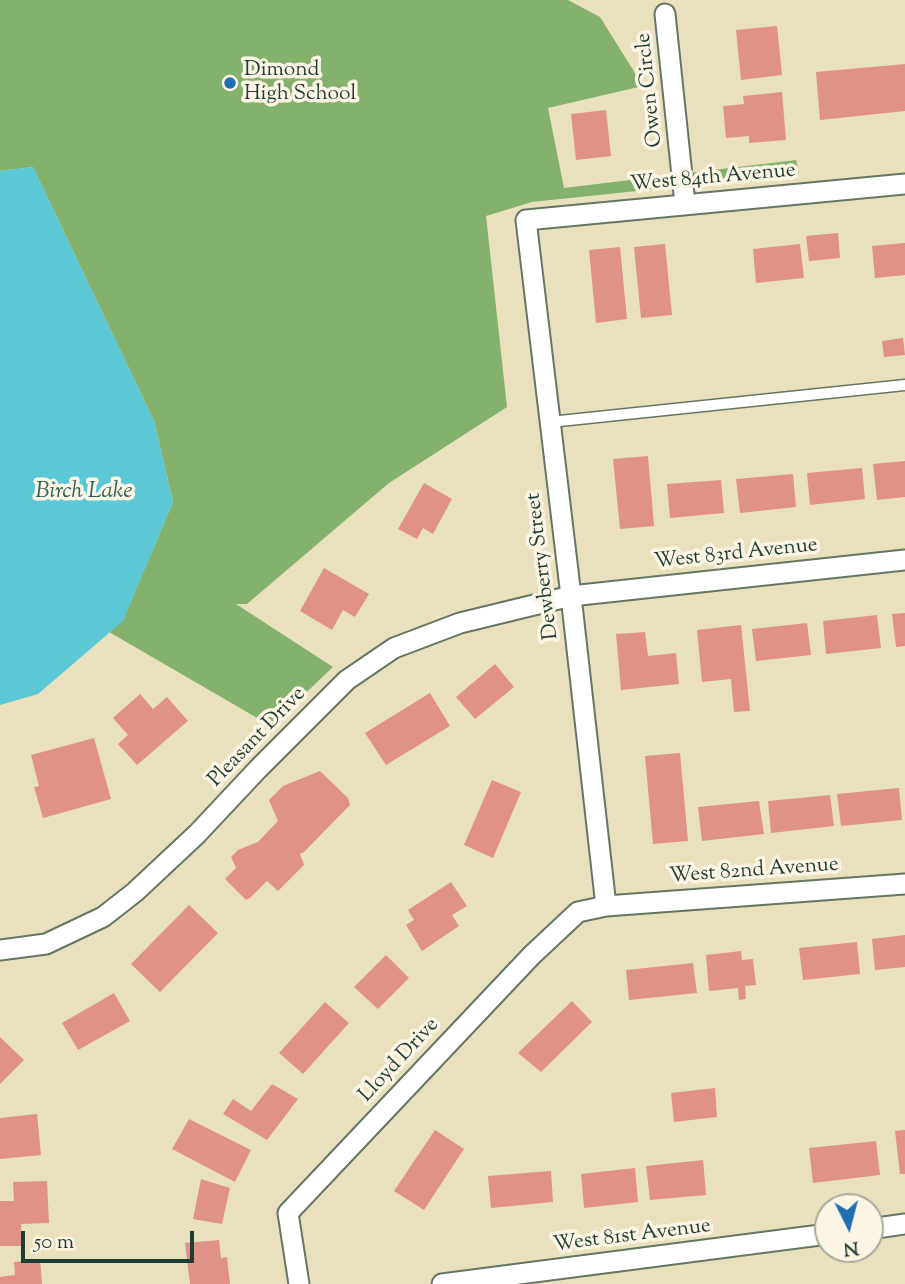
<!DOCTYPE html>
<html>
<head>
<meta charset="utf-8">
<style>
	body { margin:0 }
	#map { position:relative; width:905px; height:1284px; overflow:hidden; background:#e9e1bd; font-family:"Sorts Mill Goudy",serif }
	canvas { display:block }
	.north { position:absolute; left:814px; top:1193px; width:70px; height:70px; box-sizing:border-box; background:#fcf5e5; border:2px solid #a4ab9e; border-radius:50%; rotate:174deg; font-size:19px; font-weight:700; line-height:28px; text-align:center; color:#1f3d34 }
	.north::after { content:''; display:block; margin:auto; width:24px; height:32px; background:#1f6fb2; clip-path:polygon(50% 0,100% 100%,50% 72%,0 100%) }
	.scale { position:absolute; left:21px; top:1231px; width:173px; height:32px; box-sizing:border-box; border:4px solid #1f3d34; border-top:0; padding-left:9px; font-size:21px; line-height:24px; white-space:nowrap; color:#1f3d34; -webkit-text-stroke:5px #fcf5e5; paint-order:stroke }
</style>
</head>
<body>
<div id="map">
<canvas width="905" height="1284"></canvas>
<div class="north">N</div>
<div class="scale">50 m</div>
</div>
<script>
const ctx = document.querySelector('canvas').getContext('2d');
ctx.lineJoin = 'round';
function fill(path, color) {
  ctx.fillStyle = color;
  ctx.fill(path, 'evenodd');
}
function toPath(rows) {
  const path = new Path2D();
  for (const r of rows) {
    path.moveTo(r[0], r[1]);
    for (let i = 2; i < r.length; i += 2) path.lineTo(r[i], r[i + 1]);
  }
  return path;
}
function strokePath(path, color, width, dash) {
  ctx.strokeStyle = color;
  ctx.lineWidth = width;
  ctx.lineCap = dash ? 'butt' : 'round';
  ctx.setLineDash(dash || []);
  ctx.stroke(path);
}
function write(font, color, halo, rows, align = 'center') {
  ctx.font = font + ' "Sorts Mill Goudy",serif';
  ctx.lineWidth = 7;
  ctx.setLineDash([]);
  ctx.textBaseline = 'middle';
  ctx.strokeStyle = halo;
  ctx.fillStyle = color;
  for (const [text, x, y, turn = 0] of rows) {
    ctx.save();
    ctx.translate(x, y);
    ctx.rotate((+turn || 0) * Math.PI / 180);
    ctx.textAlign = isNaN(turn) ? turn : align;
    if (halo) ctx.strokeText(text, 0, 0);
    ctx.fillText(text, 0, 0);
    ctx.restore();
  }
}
const forest = toPath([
	[0,0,568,0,600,17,643,86,548,108,564,188,796,160,799,174,532,202,486,216,507,407,389,483,247,604,236,604,333,667,271,726,109,632,123,620,173,502,154,421,33,167,0,171]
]);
const water = toPath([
	[33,167,154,421,173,502,123,621,38,694,0,705,0,171]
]);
const building = toPath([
	[777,26,782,75,741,80,736,30],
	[905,64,905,111,820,120,816,72],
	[782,92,786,140,749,143,749,136,726,138,723,106,744,104,743,96],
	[606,110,611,156,576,160,571,114],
	[838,233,840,258,809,261,806,236],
	[905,243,905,275,875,278,872,246],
	[665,244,672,315,641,318,634,247],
	[800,244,804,278,756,283,753,249],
	[620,247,627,319,596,323,589,250],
	[903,338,905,355,884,357,882,341],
	[648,456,654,526,620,529,613,459],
	[905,461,905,497,877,500,873,464],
	[862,468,865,499,810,505,807,473],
	[793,474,796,507,740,513,736,479],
	[721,480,724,513,670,518,667,484],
	[424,483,452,499,433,534,423,528,417,539,398,529],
	[324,568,369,594,355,617,343,610,332,630,300,611],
	[905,613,905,646,896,647,892,614],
	[877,615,881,648,826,654,823,621],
	[807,623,811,655,756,661,752,629],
	[741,625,750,711,734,712,731,679,702,682,697,630],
	[645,632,648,656,676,653,679,684,621,690,616,634],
	[495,664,514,687,475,719,456,697],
	[430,693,450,726,386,765,365,733],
	[140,694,153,709,167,697,188,721,137,765,118,744,128,735,113,718],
	[94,738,111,799,43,818,34,787,39,786,31,755],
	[680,753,688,841,653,844,645,756],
	[320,771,348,798,350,805,304,852,300,854,304,865,278,891,267,881,250,898,246,900,225,879,236,868,231,857,238,850,258,842,278,821,269,800,283,786],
	[492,780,521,792,493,858,464,845],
	[899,788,902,820,841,826,837,794],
	[830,795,834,826,771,833,768,801],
	[759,801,764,834,702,841,698,807],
	[451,882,467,906,452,915,459,926,422,951,406,925,414,920,408,910],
	[189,905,218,933,160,992,131,964],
	[905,935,905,967,875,970,872,939],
	[857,942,860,974,803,980,799,948],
	[741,951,742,960,753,959,756,985,745,986,746,999,739,1000,738,988,709,991,706,955],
	[386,955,409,978,378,1009,354,987],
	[693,963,697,993,629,1000,626,970],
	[114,993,130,1021,78,1050,62,1023],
	[572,1001,592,1022,541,1072,518,1053],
	[325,1002,349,1023,303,1074,279,1053],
	[0,1037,24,1060,0,1084],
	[272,1084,298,1099,267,1140,223,1114,233,1099,251,1111],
	[715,1088,717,1117,674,1122,671,1093],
	[37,1114,41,1155,0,1159,0,1118],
	[189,1119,251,1150,235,1182,172,1149],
	[435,1130,464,1149,424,1210,394,1191],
	[905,1130,905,1174,900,1174,895,1131],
	[876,1141,880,1175,813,1183,809,1148],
	[703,1160,706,1195,650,1200,646,1166],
	[635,1168,638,1202,584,1208,581,1174],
	[551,1171,553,1202,491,1208,488,1176],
	[201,1179,230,1188,222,1224,193,1219],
	[47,1181,49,1223,21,1224,22,1246,0,1246,0,1201,14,1201,13,1182],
	[219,1240,221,1258,227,1257,230,1284,190,1284,185,1243],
	[40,1259,42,1284,0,1284,0,1277,15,1275,14,1262]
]);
const lane = toPath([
	[550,422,905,385]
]);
const street = toPath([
	[665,14,685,204],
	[606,906,571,596,526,220,905,184],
	[0,950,46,944,103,917,135,892,197,834,258,769,347,680,394,648,460,623,571,596,905,560],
	[870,1229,905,1224],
	[299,1284,288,1213,532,955,578,912,606,906,905,884],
	[442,1284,828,1234]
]);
const markers = [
	[230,83,7,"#1f6fb2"]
];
const poiNames = [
	["Dimond",244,71],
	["High School",244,95]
];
const streetNames = [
	["Owen Circle",651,90,-96],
	["West 84th Avenue",713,179,-5],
	["West 83rd Avenue",736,555,-6],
	["Dewberry Street",544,566,-97],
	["Pleasant Drive",258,738,-46],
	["West 82nd Avenue",754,872,-4],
	["Lloyd Drive",400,1061,-47],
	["West 81st Avenue",632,1237,-7]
];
const waterNames = [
	["Birch Lake",84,493]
];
fill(forest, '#84b26c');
fill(water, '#5cc7d5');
fill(building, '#e09189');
strokePath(lane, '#667664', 13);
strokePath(street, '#667664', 23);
strokePath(lane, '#fff', 10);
strokePath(street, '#fff', 19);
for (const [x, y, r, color] of markers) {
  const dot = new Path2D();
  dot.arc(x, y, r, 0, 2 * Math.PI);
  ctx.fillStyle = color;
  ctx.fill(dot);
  strokePath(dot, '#fcf5e5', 2.5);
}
write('21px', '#1f3d34', '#fcf5e5', poiNames, 'left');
write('21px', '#1f3d34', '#fcf5e5', streetNames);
write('italic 23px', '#2e605c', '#fcf5e5', waterNames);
</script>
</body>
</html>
